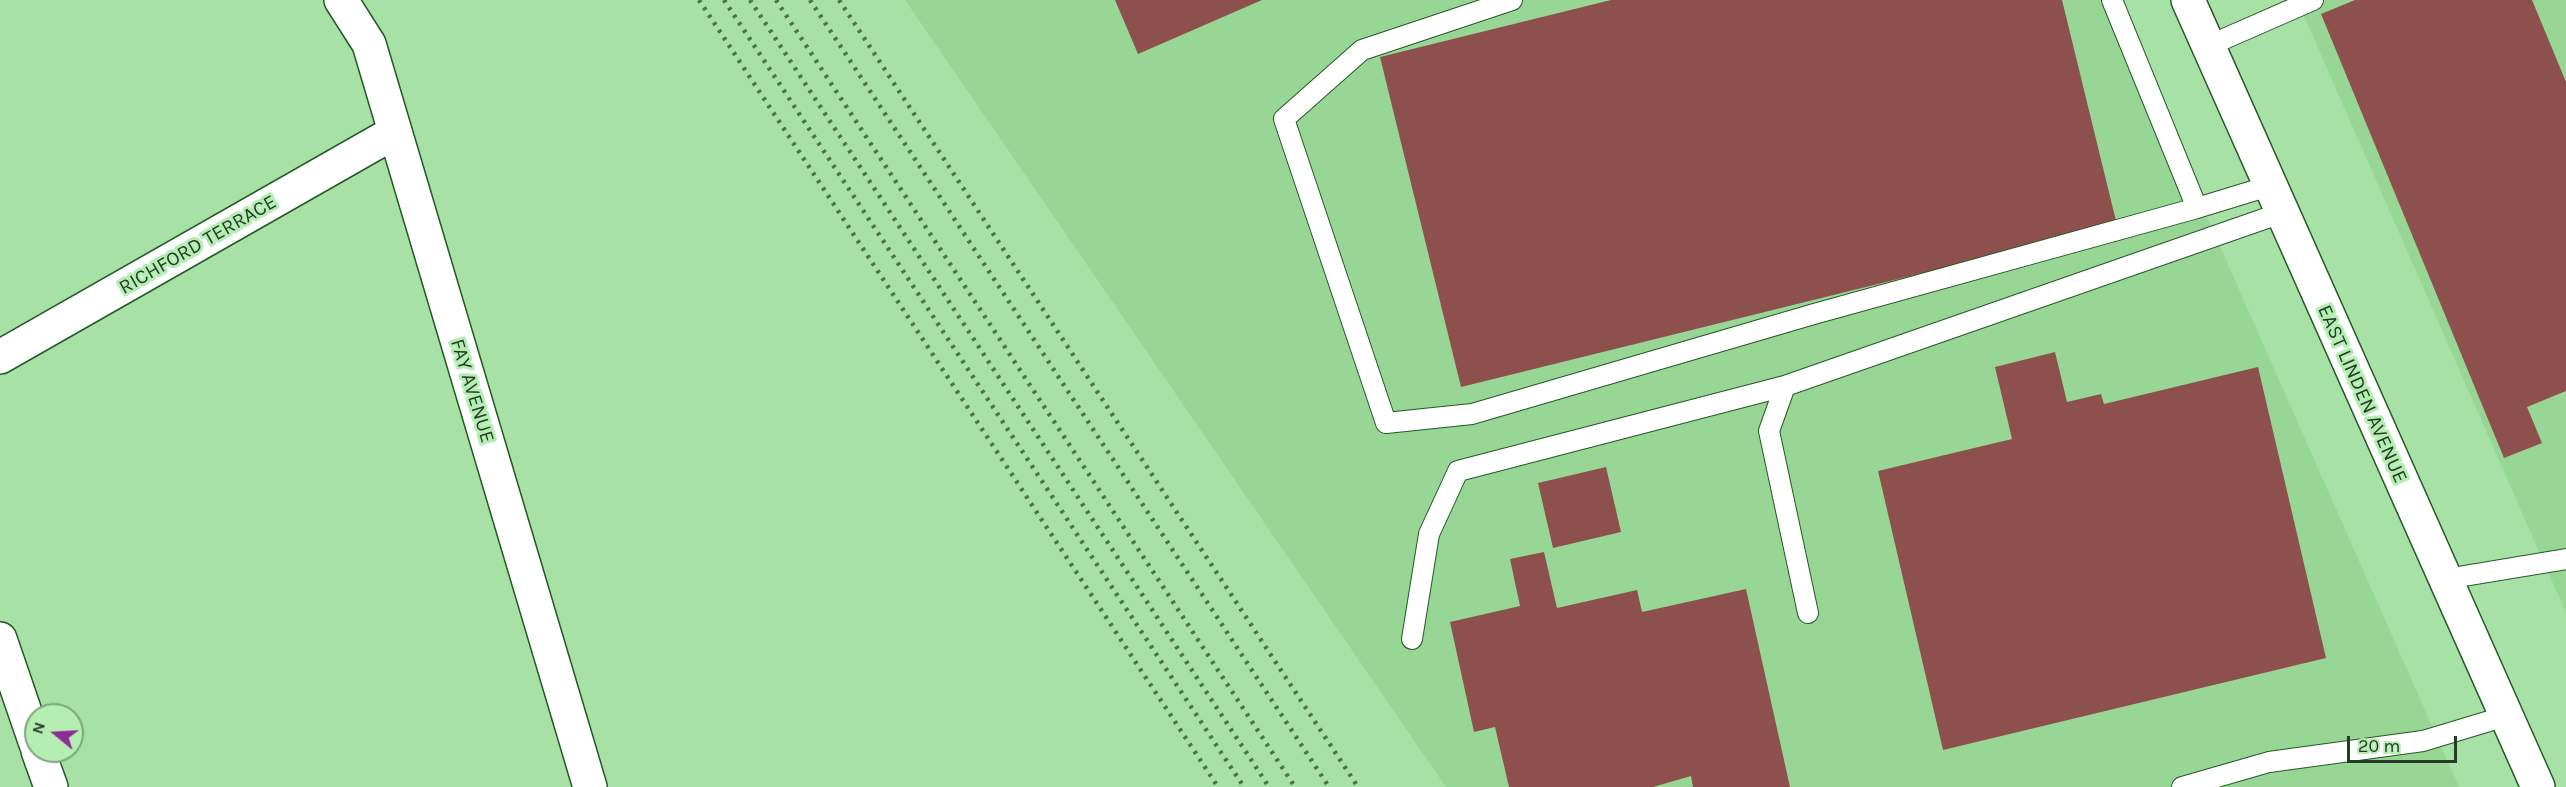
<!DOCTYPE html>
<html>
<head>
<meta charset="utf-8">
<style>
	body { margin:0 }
	#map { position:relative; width:2566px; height:787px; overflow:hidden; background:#a7e1a5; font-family:Karla,sans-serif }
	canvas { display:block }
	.north { position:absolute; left:24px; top:703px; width:60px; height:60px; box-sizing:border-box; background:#b4eeb2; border:2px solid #7ba77a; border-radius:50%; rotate:288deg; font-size:16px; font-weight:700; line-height:24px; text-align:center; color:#253c25 }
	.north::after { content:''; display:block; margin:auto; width:21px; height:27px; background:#8c2d96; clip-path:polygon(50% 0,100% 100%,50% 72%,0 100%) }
	.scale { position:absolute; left:2347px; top:736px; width:110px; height:27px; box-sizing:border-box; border:3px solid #253c25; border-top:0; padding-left:8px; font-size:18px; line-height:21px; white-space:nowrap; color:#253c25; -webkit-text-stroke:4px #b4eeb2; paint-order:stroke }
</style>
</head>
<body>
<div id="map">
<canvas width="2566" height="787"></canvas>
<div class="north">N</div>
<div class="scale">20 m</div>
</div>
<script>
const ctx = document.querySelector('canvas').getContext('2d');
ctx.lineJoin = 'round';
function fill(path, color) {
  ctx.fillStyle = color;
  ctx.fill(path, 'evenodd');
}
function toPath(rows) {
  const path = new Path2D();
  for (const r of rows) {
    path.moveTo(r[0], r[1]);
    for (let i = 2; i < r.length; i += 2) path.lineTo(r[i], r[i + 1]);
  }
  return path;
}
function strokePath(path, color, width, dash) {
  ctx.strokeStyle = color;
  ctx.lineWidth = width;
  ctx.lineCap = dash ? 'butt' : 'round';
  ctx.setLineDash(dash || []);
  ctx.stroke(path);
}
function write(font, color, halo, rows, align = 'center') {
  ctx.font = font + ' Karla,sans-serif';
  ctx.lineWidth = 6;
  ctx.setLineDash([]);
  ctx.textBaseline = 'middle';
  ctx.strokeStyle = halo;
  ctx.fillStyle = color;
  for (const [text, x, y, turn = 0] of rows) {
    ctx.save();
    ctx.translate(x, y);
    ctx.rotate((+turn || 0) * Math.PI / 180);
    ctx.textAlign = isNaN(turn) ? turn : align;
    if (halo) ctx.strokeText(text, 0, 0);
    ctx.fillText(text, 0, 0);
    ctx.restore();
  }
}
const built = toPath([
	[905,0,2111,0,2459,787,1446,787],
	[2297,0,2566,0,2566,613]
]);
const building = toPath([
	[1115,0,1262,0,1138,54],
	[1611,0,2062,0,2117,225,1461,387,1380,57],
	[2355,0,2532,0,2566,82,2566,391,2527,407,2542,443,2504,458,2321,14],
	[2055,352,2067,402,2101,394,2104,404,2258,367,2326,658,1943,750,1878,471,2012,439,1995,367],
	[1606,467,1621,532,1553,548,1538,483],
	[1544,552,1557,608,1637,590,1642,612,1746,589,1790,787,1693,787,1691,776,1653,787,1509,787,1495,727,1474,732,1450,622,1520,606,1510,559]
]);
const service = toPath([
	[1512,0,1362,50,1284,119,1386,423,1472,414,1814,314,2197,208,2269,186],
	[2112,0,2197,208],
	[2208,46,2313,0],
	[2446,579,2566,559],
	[1808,613,1769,431,1785,386,2281,213],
	[1412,639,1429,534,1458,471,1785,386],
	[2182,787,2269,762,2423,741,2506,716]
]);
const minor = toPath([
	[0,357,395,132],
	[0,639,36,744],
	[38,751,51,787]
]);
const tertiary = toPath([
	[341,0,369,44,590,787],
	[2188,0,2538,787]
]);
const rail = toPath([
	[699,0,1218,787],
	[724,0,1244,787],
	[750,0,1269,787],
	[776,0,1295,787],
	[810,0,1329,787],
	[839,0,1358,787]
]);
const streetNames = [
	["RICHFORD TERRACE",198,245,-30],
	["FAY AVENUE",472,391,73],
	["EAST LINDEN AVENUE",2362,394,66]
];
fill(built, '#98d696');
fill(building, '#8e504c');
strokePath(service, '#245925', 22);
strokePath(minor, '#245925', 36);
strokePath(tertiary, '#245925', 36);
strokePath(service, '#fff', 20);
strokePath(minor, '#fff', 33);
strokePath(tertiary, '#fff', 33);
strokePath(rail, '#4f714e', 4.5, [3, 6]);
write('20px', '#253c25', '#b4eeb2', streetNames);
</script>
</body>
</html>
